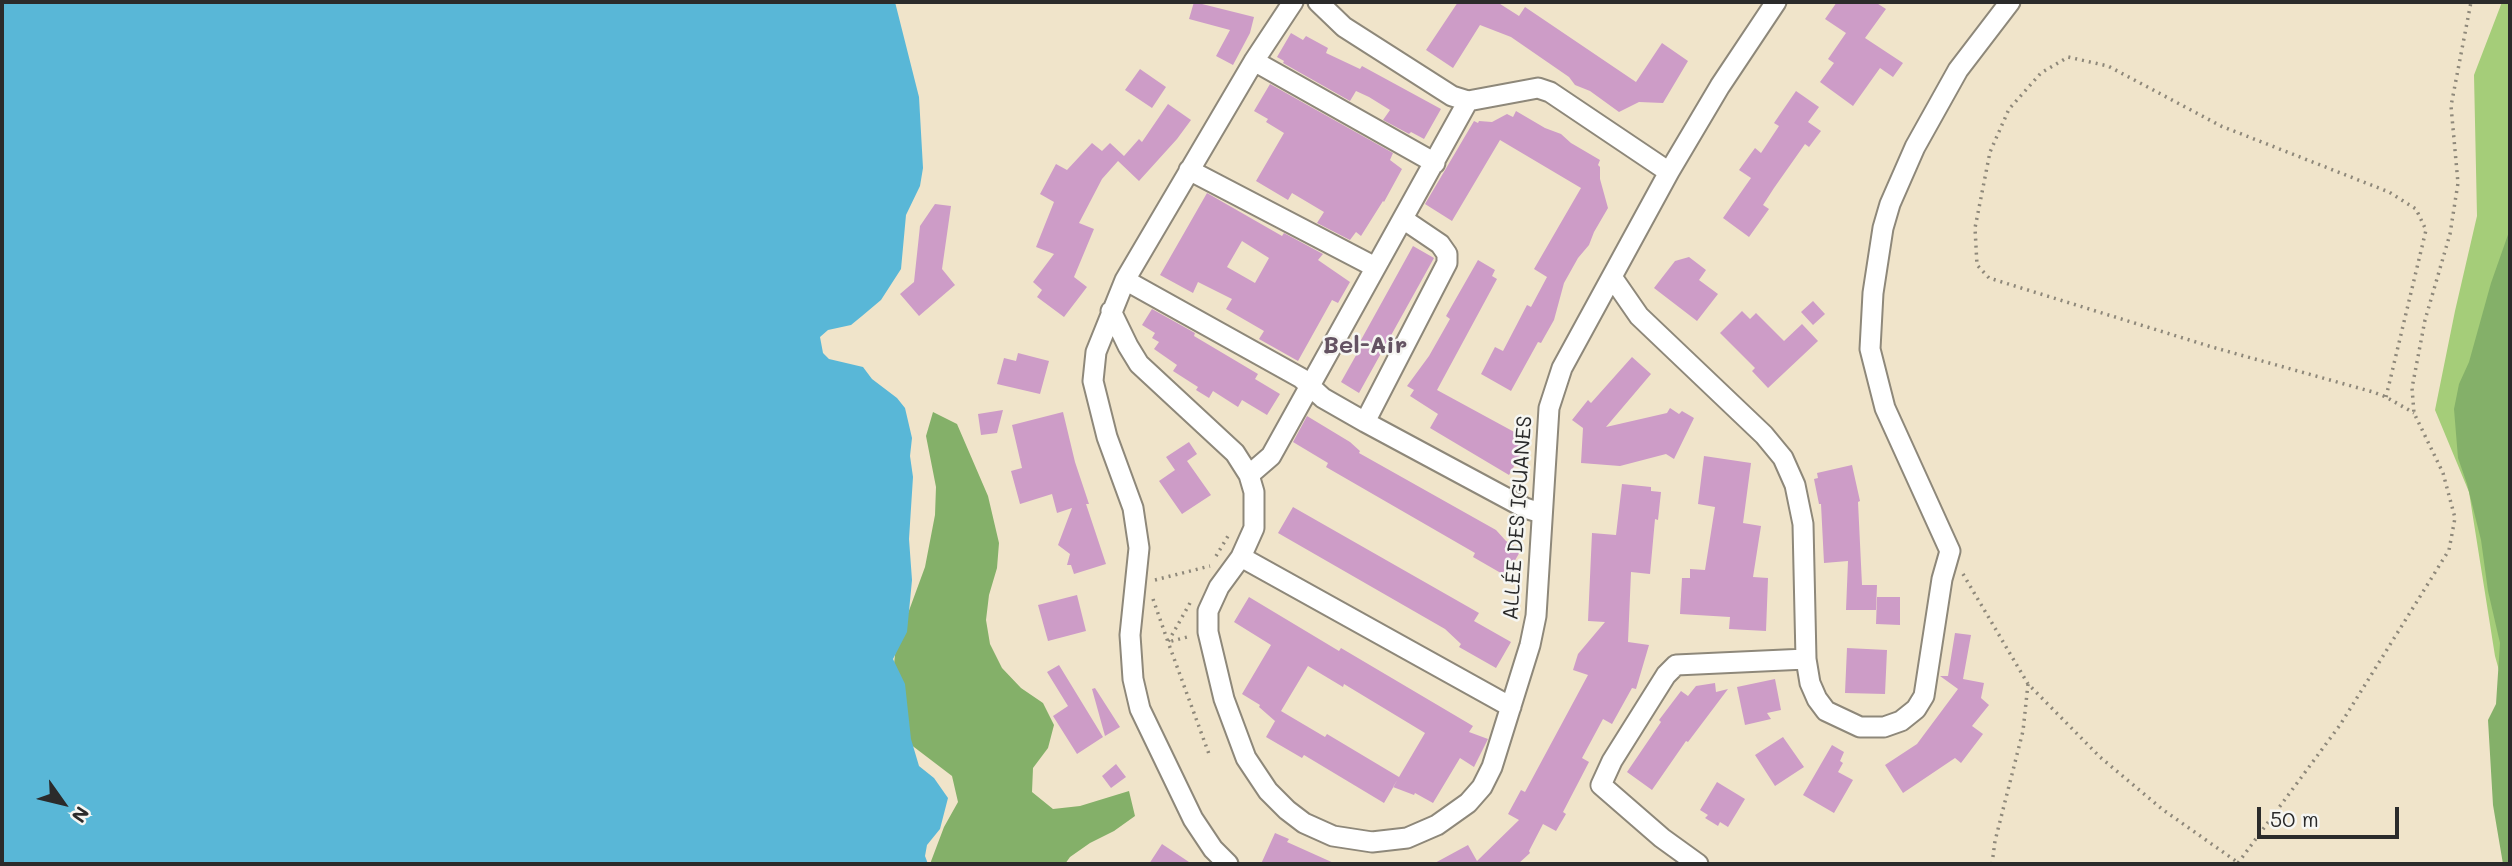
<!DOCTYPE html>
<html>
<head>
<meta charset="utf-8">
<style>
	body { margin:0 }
	#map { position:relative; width:2512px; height:866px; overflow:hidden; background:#f0e4ca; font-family:Mali,sans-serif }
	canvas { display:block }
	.frame { position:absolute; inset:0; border:4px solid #2b2b2b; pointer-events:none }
	.north { position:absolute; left:28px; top:768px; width:70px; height:70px; -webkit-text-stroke:5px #f6f6f2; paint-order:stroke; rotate:124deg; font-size:19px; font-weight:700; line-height:28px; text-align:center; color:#2b2b2b }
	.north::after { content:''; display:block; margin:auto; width:24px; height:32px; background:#2b2b2b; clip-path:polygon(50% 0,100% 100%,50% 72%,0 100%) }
	.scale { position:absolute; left:2257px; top:807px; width:142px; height:32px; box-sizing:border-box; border:4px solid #2b2b2b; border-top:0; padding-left:9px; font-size:21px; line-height:24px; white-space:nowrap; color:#2b2b2b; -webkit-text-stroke:5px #f6f6f2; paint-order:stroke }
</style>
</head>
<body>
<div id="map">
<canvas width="2512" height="866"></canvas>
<div class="frame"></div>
<div class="north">N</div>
<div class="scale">50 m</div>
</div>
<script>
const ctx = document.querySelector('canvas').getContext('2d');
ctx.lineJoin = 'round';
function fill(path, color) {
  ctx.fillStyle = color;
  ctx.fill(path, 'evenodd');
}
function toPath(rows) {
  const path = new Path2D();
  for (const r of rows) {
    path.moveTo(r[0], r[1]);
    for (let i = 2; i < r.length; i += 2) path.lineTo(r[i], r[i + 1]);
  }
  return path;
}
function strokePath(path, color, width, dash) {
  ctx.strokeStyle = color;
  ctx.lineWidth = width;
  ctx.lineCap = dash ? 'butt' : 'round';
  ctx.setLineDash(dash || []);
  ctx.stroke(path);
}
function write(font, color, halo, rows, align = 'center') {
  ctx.font = font + ' Mali,sans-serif';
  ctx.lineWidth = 5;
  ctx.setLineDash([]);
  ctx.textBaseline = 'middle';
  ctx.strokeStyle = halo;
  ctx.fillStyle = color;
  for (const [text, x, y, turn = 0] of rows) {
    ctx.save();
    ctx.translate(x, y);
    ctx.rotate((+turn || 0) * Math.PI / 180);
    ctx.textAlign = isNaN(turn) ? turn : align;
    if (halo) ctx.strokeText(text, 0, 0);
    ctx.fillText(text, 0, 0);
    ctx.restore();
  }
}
const green = toPath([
	[2502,2,2510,2,2510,710,2495,656,2469,492,2435,410,2455,311,2477,216,2474,75]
]);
const forest = toPath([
	[2510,229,2510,864,2503,864,2493,805,2488,720,2496,704,2500,643,2488,591,2481,540,2467,484,2458,458,2454,409,2459,384,2469,362,2491,283],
	[933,412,957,424,988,496,999,543,997,568,989,595,986,620,990,644,1002,668,1021,688,1043,703,1054,725,1048,748,1033,768,1032,792,1053,809,1080,806,1129,791,1135,816,1114,831,1090,843,1070,857,1065,864,930,864,944,827,958,802,952,776,910,744,893,673,896,646,925,567,935,515,936,487,926,436]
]);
const water = toPath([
	[2,2,895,2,919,97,923,168,920,186,906,215,901,269,881,300,862,316,851,325,828,330,820,337,823,353,829,359,863,367,872,379,897,398,905,408,912,438,910,456,913,477,909,539,912,580,907,632,893,659,905,684,911,739,919,766,934,778,948,798,940,829,927,845,925,856,928,864,2,864]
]);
const building = toPath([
	[1194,2,1254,17,1250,33,1233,65,1216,56,1230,30,1189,19],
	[1458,2,1497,2,1519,16,1525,7,1636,82,1662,43,1688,61,1663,103,1639,102,1619,112,1590,91,1575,85,1569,77,1511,37,1480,25,1453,68,1426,50],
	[1837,2,1875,2,1886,9,1865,38,1903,63,1893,77,1880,68,1853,106,1820,82,1834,63,1828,59,1846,33,1825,19],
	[1291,33,1303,40,1306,36,1328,48,1326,53,1360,69,1362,66,1441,109,1424,139,1411,132,1409,134,1383,120,1390,110,1369,97,1356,91,1350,101,1283,63,1284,61,1277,57],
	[1140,69,1166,87,1152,108,1125,90],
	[1270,84,1393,153,1390,160,1402,169,1384,202,1383,201,1361,236,1356,232,1350,240,1317,223,1324,212,1292,193,1288,200,1256,181,1284,133,1266,122,1268,119,1254,111],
	[1796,91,1819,107,1808,122,1821,131,1809,147,1805,144,1774,188,1763,205,1769,209,1749,237,1723,218,1751,178,1739,170,1755,148,1761,153,1779,126,1774,123],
	[1168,104,1191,120,1177,139,1139,181,1118,161,1102,179,1079,223,1094,229,1074,277,1087,287,1064,317,1037,297,1042,290,1033,282,1054,254,1036,247,1054,202,1040,194,1056,164,1067,170,1092,143,1102,151,1110,143,1124,156,1139,139,1142,142],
	[1516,111,1545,128,1561,134,1571,143,1600,160,1598,165,1600,167,1600,179,1608,208,1594,232,1589,245,1578,258,1564,283,1554,320,1541,343,1538,342,1511,391,1481,374,1495,347,1503,351,1527,305,1531,307,1547,277,1534,269,1581,188,1500,140,1452,221,1425,204,1474,121,1478,123,1479,121,1492,122,1507,114,1513,117],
	[1207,193,1282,236,1284,233,1323,254,1318,260,1350,282,1338,303,1332,300,1298,361,1259,339,1264,331,1226,309,1232,299,1198,282,1193,293,1160,275],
	[1242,241,1269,258,1255,283,1227,267],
	[935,204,951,206,942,269,955,285,919,316,900,294,914,282,920,226],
	[1413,246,1434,258,1359,393,1341,382,1359,350,1356,349],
	[1689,257,1706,270,1699,280,1718,294,1697,321,1654,288,1675,261],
	[1478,260,1495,270,1492,276,1497,279,1437,390,1529,440,1509,475,1430,428,1438,414,1410,396,1414,390,1407,386,1429,356,1450,319,1446,316],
	[1813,301,1825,314,1813,325,1801,312],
	[1152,309,1195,333,1194,336,1258,374,1255,379,1280,394,1267,415,1242,400,1238,407,1213,391,1209,398,1196,390,1198,387,1173,371,1177,365,1154,349,1159,342,1152,338,1155,333,1142,325],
	[1742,311,1750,319,1756,313,1784,341,1802,324,1818,341,1768,388,1752,371,1755,368,1720,333],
	[1018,353,1049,361,1040,394,997,384,1004,358,1016,361],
	[1632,357,1651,374,1606,427,1667,413,1670,408,1679,414,1682,411,1694,418,1674,459,1666,454,1620,466,1581,463,1583,428,1572,420,1588,400,1591,403],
	[1003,410,997,433,981,435,978,414],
	[1063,412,1075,462,1089,504,1086,504,1106,564,1074,574,1071,565,1067,565,1070,554,1058,545,1072,508,1057,513,1052,494,1020,504,1011,471,1022,468,1012,425],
	[1307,416,1350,442,1360,451,1359,453,1496,530,1506,541,1521,550,1506,576,1473,557,1475,553,1326,467,1328,463,1293,442],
	[1189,442,1197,454,1187,461,1211,495,1182,514,1159,481,1175,470,1166,457],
	[1704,456,1751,463,1743,523,1761,526,1753,577,1768,578,1766,631,1729,629,1730,617,1680,614,1682,578,1690,578,1690,569,1705,570,1715,507,1698,504],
	[1852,465,1860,501,1858,502,1862,585,1877,585,1876,610,1846,610,1848,561,1824,563,1821,504,1819,504,1814,479,1818,478,1817,473],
	[1622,484,1651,487,1651,491,1661,492,1658,520,1655,519,1650,574,1631,572,1628,642,1649,645,1636,689,1632,688,1612,724,1603,719,1582,758,1589,762,1563,812,1566,814,1556,831,1543,824,1529,851,1530,853,1518,864,1433,864,1468,845,1477,861,1519,820,1508,814,1521,790,1525,792,1588,675,1573,670,1578,654,1605,622,1588,621,1592,533,1616,535],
	[1293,507,1479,613,1474,621,1511,642,1496,668,1459,647,1461,644,1445,629,1278,533],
	[1077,595,1086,631,1048,641,1038,605],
	[1249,597,1339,651,1341,648,1473,726,1469,732,1488,739,1474,767,1460,758,1433,803,1415,793,1414,795,1393,787,1398,779,1384,803,1304,755,1302,758,1266,737,1279,714,1275,721,1259,707,1260,705,1242,694,1271,645,1234,622],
	[1308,666,1343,687,1344,684,1425,733,1399,777,1327,734,1325,737,1281,711],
	[1877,597,1900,597,1900,625,1876,624],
	[1955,633,1971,635,1963,679,1984,683,1981,698,1989,705,1972,726,1983,734,1961,763,1955,758,1903,793,1885,765,1917,744,1958,689,1940,676,1948,676],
	[1847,648,1887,650,1885,694,1845,693],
	[1059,665,1103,737,1077,754,1053,716,1068,706,1047,672],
	[1775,679,1781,710,1767,713,1771,719,1745,725,1737,687],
	[1715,683,1716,692,1728,689,1688,742,1686,741,1652,790,1627,772,1661,722,1659,720,1681,691,1688,696,1696,686],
	[1095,688,1120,727,1105,736,1092,689],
	[1783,737,1804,767,1775,786,1755,755],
	[1832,745,1844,752,1840,761,1843,763,1838,772,1853,780,1834,813,1803,795],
	[1116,764,1126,777,1111,788,1102,776],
	[1717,782,1745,799,1728,827,1720,822,1718,826,1705,818,1708,815,1700,810],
	[1275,833,1289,839,1287,842,1336,864,1261,864],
	[1162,844,1192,864,1149,864]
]);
const path = toPath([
	[2386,397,2426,230,2416,209,2389,192,2221,126,2108,66,2068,57,2041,73,2009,109,1990,152,1975,228,1977,265,1989,278,2212,347,2373,392,2386,397,2414,413],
	[1216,556,1228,536],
	[1963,574,2028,684],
	[1155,580,1210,566],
	[1153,599,1168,642,1191,636],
	[1190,603,1168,642,1209,754],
	[2238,863,2340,725,2449,550,2455,518,2443,473,2414,413,2412,388,2425,320,2450,234,2458,183,2451,106,2471,2],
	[1992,864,1995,841,2023,731,2028,684,2100,757,2162,809,2240,864]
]);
const minor = toPath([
	[1318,2,1344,27,1452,96,1468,101,1538,88,1550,92,1669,172],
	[1254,61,1435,163],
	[1189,170,1375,267],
	[1612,277,1639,316,1764,435,1783,458,1795,485,1803,524,1806,659,1810,683,1817,699,1826,711,1860,727,1884,727,1901,721,1916,709,1924,696,1942,579,1950,551,1885,408,1870,349,1873,293,1883,228,1890,204,1915,147,1958,70,2010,2],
	[1125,280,1301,378,1323,398,1365,422,1525,508,1541,513],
	[1111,311,1128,346,1139,364,1235,453,1249,475,1254,492,1254,528,1241,557,1219,587,1208,611,1208,632,1224,699,1246,758,1268,791,1287,810,1304,823,1333,836,1372,842,1407,838,1437,825,1468,803,1482,787,1492,767,1530,645,1536,616,1549,408,1562,368,1669,172,1720,86,1776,2],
	[1365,422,1447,263,1447,254,1440,244,1403,219],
	[1249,475,1271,456,1468,101],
	[1241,557,1511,707],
	[1228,864,1213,849,1193,819,1140,709,1133,679,1130,635,1139,548,1133,508,1107,437,1093,381,1096,352,1125,280,1254,61,1293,2],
	[1698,864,1662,838,1601,785,1612,761,1666,675,1676,665,1806,659]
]);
const streetNames = [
	["ALLÉE DES IGUANES",1518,518,-86]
];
const quarterNames = [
	["Bel-Air",1365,346]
];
fill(green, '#a5cd79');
fill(forest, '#84b069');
fill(water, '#59b7d7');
fill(building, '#cd9cc7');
strokePath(minor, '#8e887a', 23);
strokePath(path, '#8e887a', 3.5, [2, 5]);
strokePath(minor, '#fff', 19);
write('21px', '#2b2b2b', '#f6f6f2', streetNames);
write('bold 24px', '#645362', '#f6f6f2', quarterNames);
</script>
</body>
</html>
